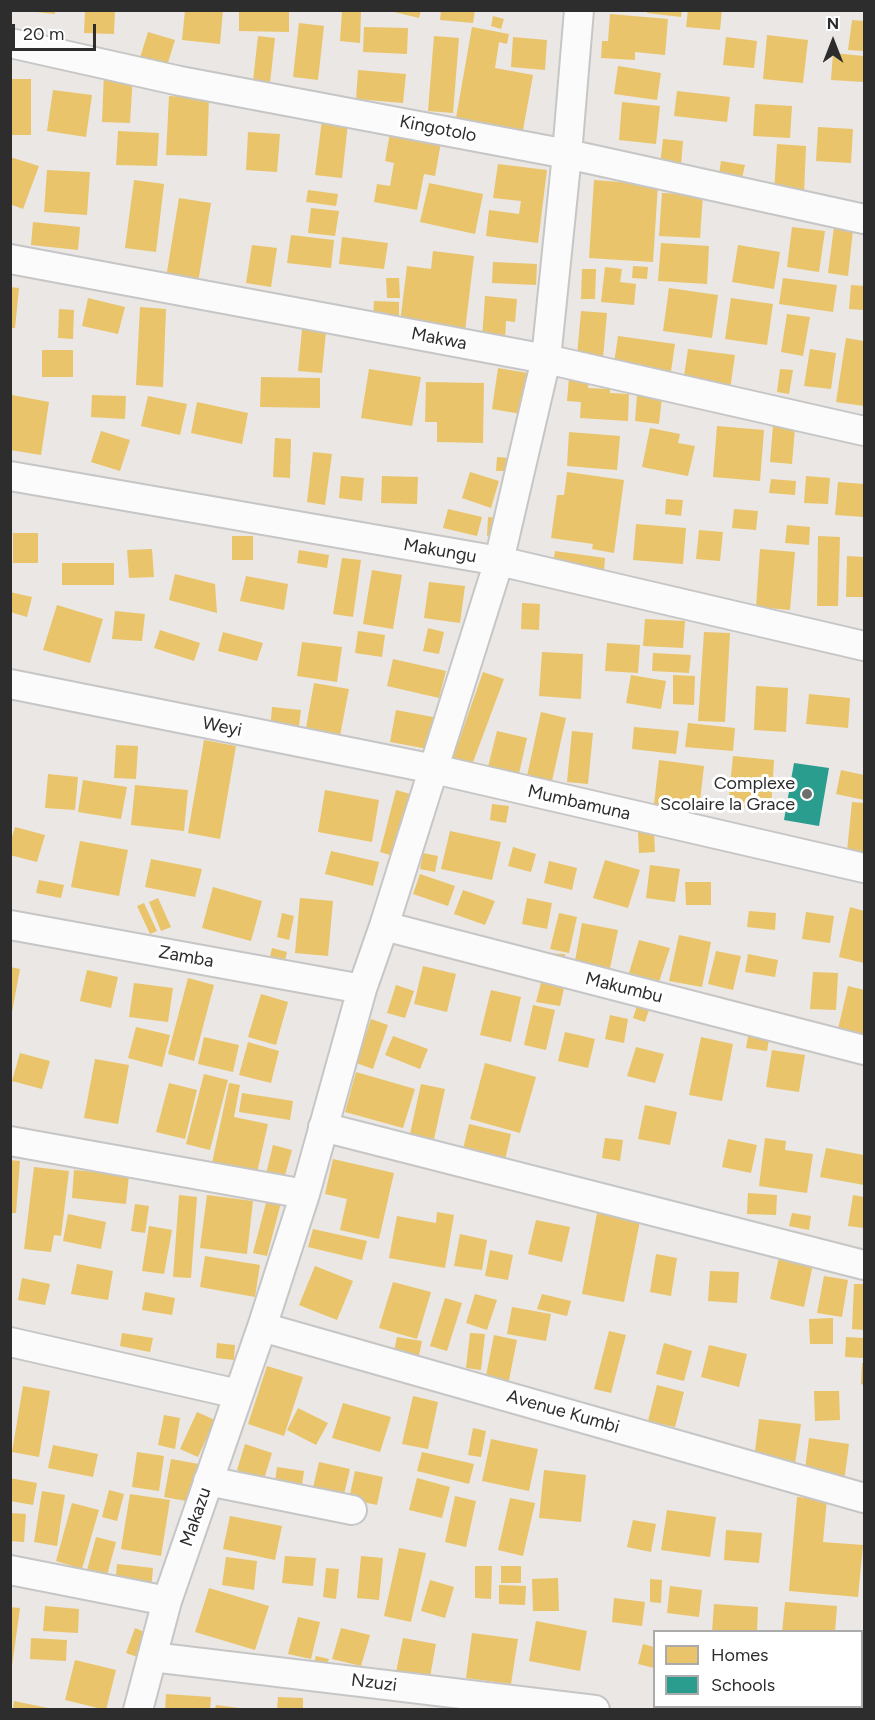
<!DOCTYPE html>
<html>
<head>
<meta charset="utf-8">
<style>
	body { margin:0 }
	#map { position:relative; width:875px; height:1720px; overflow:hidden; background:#eae7e4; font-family:Figtree,sans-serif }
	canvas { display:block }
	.frame { position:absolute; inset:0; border:12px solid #2d2d2d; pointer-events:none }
	.legend { position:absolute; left:653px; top:1630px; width:210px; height:78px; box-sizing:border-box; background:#fff; border:2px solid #ababab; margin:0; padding:8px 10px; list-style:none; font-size:18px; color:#2d2d2d }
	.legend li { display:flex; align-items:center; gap:12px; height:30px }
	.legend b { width:30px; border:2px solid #ababab }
	.north { position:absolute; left:803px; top:12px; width:60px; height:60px; -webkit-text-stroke:4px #fff; paint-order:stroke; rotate:0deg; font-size:16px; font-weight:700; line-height:24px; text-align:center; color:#2d2d2d }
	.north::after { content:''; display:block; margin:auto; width:21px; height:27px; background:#2d2d2d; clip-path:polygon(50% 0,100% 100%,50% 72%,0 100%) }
	.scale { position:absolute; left:12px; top:24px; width:84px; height:27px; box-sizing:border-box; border:3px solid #2d2d2d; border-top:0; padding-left:8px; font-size:18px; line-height:21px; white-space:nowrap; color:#2d2d2d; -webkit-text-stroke:4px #fff; paint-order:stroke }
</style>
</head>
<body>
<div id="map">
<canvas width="875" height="1720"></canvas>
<div class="frame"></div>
<ul class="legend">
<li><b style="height:16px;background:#e9c46a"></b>Homes</li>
<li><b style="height:16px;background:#2a9d8f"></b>Schools</li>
</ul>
<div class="north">N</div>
<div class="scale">20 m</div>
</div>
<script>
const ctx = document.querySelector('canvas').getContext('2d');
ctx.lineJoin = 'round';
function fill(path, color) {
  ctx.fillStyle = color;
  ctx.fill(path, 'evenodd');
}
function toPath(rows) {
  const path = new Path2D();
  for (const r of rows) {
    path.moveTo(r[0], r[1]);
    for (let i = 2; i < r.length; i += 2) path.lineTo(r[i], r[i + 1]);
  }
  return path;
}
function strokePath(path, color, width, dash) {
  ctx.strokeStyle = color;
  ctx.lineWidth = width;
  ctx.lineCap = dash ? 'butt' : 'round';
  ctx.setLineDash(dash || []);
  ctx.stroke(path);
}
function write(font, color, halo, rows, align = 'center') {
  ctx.font = font + ' Figtree,sans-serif';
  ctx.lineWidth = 6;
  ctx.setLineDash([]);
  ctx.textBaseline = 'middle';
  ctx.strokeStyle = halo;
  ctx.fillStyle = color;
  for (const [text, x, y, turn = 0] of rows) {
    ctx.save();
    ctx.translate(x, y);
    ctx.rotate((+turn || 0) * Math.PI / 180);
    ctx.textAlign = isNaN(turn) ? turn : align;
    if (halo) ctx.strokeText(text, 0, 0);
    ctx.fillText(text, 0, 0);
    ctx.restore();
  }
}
const homes = toPath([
	[36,10,55,10,55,14,36,12],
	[85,10,115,11,114,34,84,33],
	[185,10,223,10,220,44,182,40],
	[239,10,289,10,289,32,239,31],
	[386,10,421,10,419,18],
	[441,10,475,10,473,23,440,20],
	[647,10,682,10,681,17,647,13],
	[688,10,722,10,720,30,686,27],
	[342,11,361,12,360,43,340,41],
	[610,14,668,19,665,55,635,52,635,60,601,58,602,41,608,41],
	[493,16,504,19,501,29,491,26],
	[852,20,864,21,864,51,848,50],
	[299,23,324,26,318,80,293,77],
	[364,27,408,28,407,54,363,52],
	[472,27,509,34,507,44,499,42,495,68,533,75,523,130,456,118],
	[148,32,175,40,166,69,139,61],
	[767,35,808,40,803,83,763,79],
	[258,36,275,38,270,83,253,81],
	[434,36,459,38,453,113,428,111],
	[513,37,547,40,545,70,511,67],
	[726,37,757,41,754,68,723,65],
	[833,53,864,56,864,82,831,80],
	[618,66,661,73,657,100,614,94],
	[358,70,406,74,403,103,356,99],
	[104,73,133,74,130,123,102,122],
	[10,79,31,79,31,135,10,135],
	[53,90,92,95,86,137,47,131],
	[677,91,730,97,727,122,674,116],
	[169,96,209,98,207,156,166,155],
	[622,102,660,106,656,144,619,140],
	[755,104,792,106,790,138,753,136],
	[322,120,348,123,342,178,315,175],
	[818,127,853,129,851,163,816,161],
	[118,131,159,133,157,166,116,165],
	[248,132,280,134,277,172,246,170],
	[390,133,441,142,435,176,424,174,417,210,374,202,377,184,390,186,394,163,385,161],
	[663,139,683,141,681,166,660,165],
	[777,144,806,146,804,194,774,193],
	[10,157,39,166,23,209,10,204],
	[721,161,745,165,742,178,719,175],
	[498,164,547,170,538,243,486,236,489,210,519,214,521,201,493,198],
	[47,170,90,172,87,215,44,212],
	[134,180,164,184,156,252,125,248],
	[594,180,658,185,653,262,589,258],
	[429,183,483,194,475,234,420,222],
	[308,190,338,194,336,206,306,202],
	[662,193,703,195,700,238,659,236],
	[179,198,211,203,198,283,166,278],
	[311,208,339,211,335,236,308,233],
	[33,222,80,227,78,250,31,245],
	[792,227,825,231,819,272,787,267],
	[834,227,853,230,848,276,828,273],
	[291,235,334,240,331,268,287,263],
	[342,237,388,243,384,269,339,264],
	[661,243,709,246,707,284,658,281],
	[252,245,277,248,271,287,246,283],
	[738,245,780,252,774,289,732,282],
	[433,251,474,256,465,331,400,323,407,266,431,269],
	[493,262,537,264,536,285,492,283],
	[633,266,648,267,647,279,632,278],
	[605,267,622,269,620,282,636,284,634,305,601,302],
	[582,269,596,269,595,299,581,299],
	[386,278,399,278,400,298,387,298],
	[783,278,837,285,833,312,779,304],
	[851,285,864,286,864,310,849,309],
	[10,287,19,288,15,328,10,328],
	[669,288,718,295,712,338,663,331],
	[485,296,517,299,515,322,506,321,505,341,482,339],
	[88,298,125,307,118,334,82,326],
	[731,298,773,304,767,345,725,339],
	[374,301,399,302,399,319,373,318],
	[140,307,166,309,163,387,136,385],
	[59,309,74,310,73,339,58,338],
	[581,311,607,313,603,358,577,356],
	[787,314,810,317,803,356,781,352],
	[302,329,326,331,322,373,298,371],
	[618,336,675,344,670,378,613,370],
	[846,338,864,341,864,406,836,402],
	[688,349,735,355,730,390,683,383],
	[810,349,836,353,831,389,804,386],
	[42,350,73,350,73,377,42,377],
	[498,368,528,373,521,414,492,409],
	[369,369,421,377,412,426,361,418],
	[780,369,793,370,789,394,777,392],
	[261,377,320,378,320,408,260,407],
	[569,378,589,379,588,388,610,389,610,393,629,394,628,421,580,418,581,402,567,401],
	[426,382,484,383,483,443,437,442,437,422,425,422],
	[12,395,49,402,41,455,10,450],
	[92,395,126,396,125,419,91,417],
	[637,395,662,397,659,424,635,421],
	[148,396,187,404,180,435,141,426],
	[197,402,248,413,242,444,191,433],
	[717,426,764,430,760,481,713,477],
	[773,426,795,428,792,464,770,462],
	[650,428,680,434,678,443,695,446,688,476,642,467],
	[101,431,130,440,120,471,91,462],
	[569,432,620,436,617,470,567,466],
	[275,438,291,439,290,478,273,477],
	[313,452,332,454,325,505,307,502],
	[497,457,508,458,508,471,496,471],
	[470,472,499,481,491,508,462,498],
	[567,472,624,480,614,553,592,549,593,544,551,538,557,495,564,495],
	[341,476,364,478,362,501,339,498],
	[382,476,418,477,417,504,381,503],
	[806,476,830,478,828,504,804,503],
	[771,479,796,481,795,495,769,493],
	[838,482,864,484,864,517,835,515],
	[666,499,683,500,681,516,665,514],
	[448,509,482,517,477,536,443,528],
	[734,509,758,511,756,530,732,528],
	[488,517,499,518,498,537,487,536],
	[636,524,686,528,683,564,633,560],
	[787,525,810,527,809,545,785,543],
	[699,530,723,532,720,561,696,559],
	[13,533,38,533,38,563,13,563],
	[232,536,253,536,253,560,232,560],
	[818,536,840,537,838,606,817,606],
	[152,549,154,577,129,578,127,550],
	[760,549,795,552,790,610,756,607],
	[299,550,329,555,327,568,297,563],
	[555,551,605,558,604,570,553,564],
	[847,556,864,557,864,597,846,597],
	[342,558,361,560,353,617,333,614],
	[62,563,114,563,114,585,62,585],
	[372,570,402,575,393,629,363,624],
	[175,574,215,584,217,613,169,600],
	[246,576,288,584,284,610,240,601],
	[429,582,465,586,460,623,424,618],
	[10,592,32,597,27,617,10,612],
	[522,603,540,604,539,630,521,629],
	[57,605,103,619,90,663,43,650],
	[115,611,145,614,142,641,112,639],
	[645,619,685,621,683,648,643,646],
	[428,628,444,632,439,654,423,651],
	[160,630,200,643,194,661,154,648],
	[358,631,385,635,382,657,355,653],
	[223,632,263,643,257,661,218,651],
	[704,632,730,633,725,722,698,721],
	[302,642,342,647,337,682,297,676],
	[607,643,640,645,638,673,605,671],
	[542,652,583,654,581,699,539,696],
	[653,653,691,655,689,673,652,671],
	[393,659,446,671,439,698,387,686],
	[483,672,504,679,469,773,450,766],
	[631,675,666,681,661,709,626,703],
	[673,675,695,676,694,705,673,704],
	[314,683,349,689,338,746,304,739],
	[756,686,788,688,786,732,754,730],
	[809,694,850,698,848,728,806,724],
	[272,707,301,710,298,733,270,730],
	[396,710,438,718,433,750,390,742],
	[541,712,566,718,552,781,527,776],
	[688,723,735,728,733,751,685,747],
	[634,727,679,731,676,754,632,749],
	[497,731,527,738,518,778,487,771],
	[572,731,593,733,588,784,567,782],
	[204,740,236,746,220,839,188,833],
	[116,745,138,746,136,779,114,778],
	[733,756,774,760,771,810,728,806],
	[659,760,704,766,699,810,654,804],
	[841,770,864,775,864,800,836,794],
	[48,774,78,777,75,810,45,808],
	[83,780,127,787,121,819,78,812],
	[135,785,188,790,184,831,131,825],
	[325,790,379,800,372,842,318,832],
	[396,790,414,795,397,857,380,852],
	[852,802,864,803,864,853,847,851],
	[492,804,509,806,506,823,490,820],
	[15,827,45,835,37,862,10,855,10,844],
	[450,831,501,842,492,880,441,869],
	[654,831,655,852,639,853,638,832],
	[80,841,128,850,119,896,71,887],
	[513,847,536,854,531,872,508,866],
	[331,851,379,862,373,886,325,874],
	[423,853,438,856,435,872,420,869],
	[151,859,202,869,195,897,145,887],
	[605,860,640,870,628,908,593,898],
	[549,861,577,868,572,890,544,883],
	[650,865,680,869,675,902,646,898],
	[420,874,455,886,448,906,413,894],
	[39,880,64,885,61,898,36,893],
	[685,882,711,882,711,905,686,905],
	[213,887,262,901,251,941,202,928],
	[463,890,495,901,485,925,454,914],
	[158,898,171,927,161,931,149,902],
	[300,898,333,901,328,956,295,953],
	[527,898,552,903,547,929,522,924],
	[144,903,157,931,150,934,137,906],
	[850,907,864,911,864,963,839,957],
	[749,911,776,913,775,930,747,927],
	[806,912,834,916,830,943,802,939],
	[282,913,294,916,289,940,277,937],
	[559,913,577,917,569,953,550,949],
	[582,923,618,930,609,973,574,966],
	[679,935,711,942,702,987,669,981],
	[639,940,670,948,658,985,628,976],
	[272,948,287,952,285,960,270,957],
	[716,951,741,956,733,990,708,984],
	[542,953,565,954,565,966],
	[748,954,778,960,775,977,745,972],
	[423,966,456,974,447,1012,414,1004],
	[10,967,20,969,12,1012,10,1012],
	[87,970,118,977,111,1008,80,1001],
	[813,972,838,973,836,1010,810,1009],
	[188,978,214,985,194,1061,168,1054],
	[542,979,565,984,560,1006,536,1002],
	[134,983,173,988,168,1022,129,1017],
	[396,985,414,991,405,1018,387,1013],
	[848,986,864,990,864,1035,838,1029],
	[491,990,521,997,511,1042,480,1035],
	[261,994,288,1002,276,1045,248,1037],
	[638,1003,650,1007,645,1022,633,1018],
	[533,1005,555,1010,546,1050,524,1045],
	[610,1015,628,1019,624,1043,605,1039],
	[371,1019,388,1025,373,1069,356,1063],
	[136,1027,170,1035,162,1067,128,1058],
	[749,1031,770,1034,767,1051,746,1048],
	[565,1032,595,1039,588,1068,558,1061],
	[393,1036,428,1049,420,1069,385,1055],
	[204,1037,239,1045,233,1072,198,1064],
	[701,1037,733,1044,722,1101,689,1095],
	[248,1042,279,1051,271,1083,239,1075],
	[636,1047,664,1054,655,1083,627,1076],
	[772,1050,805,1055,799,1092,766,1087],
	[20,1053,50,1061,42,1089,12,1081],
	[95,1059,129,1065,118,1124,84,1118],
	[485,1063,536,1077,520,1133,470,1119],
	[356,1072,415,1089,403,1128,345,1112],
	[204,1074,228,1080,210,1150,186,1144],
	[169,1083,197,1090,185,1139,156,1132],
	[229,1083,240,1085,234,1117,268,1124,256,1177,211,1168],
	[421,1084,445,1089,434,1139,410,1134],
	[242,1093,293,1101,290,1120,239,1112],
	[645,1105,677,1112,670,1145,638,1139],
	[469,1124,511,1134,505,1160,463,1149],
	[605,1138,623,1140,620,1161,602,1158],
	[765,1138,786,1141,785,1150,813,1154,807,1193,759,1186],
	[728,1139,757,1145,751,1173,722,1167],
	[273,1145,292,1150,284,1179,266,1174],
	[826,1148,864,1155,864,1185,820,1177],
	[333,1159,394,1173,379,1239,340,1230,347,1199,325,1194],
	[10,1160,20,1161,16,1213,10,1213],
	[34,1167,69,1171,61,1236,54,1235,51,1252,24,1249],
	[74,1170,129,1175,126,1204,72,1198],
	[748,1193,777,1195,776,1215,747,1214],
	[179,1195,197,1197,191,1278,173,1277],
	[207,1195,253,1201,247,1254,200,1248],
	[853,1195,864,1197,864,1228,848,1226],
	[267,1199,281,1203,267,1256,253,1253],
	[135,1204,149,1206,145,1233,131,1231],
	[437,1212,454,1215,445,1268,389,1258,397,1216,436,1223],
	[597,1213,640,1221,624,1302,582,1294],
	[792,1213,811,1216,809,1230,789,1226],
	[68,1214,106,1222,101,1249,63,1241],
	[536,1220,570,1227,562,1262,528,1254],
	[149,1226,172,1230,164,1274,142,1271],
	[313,1229,367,1241,362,1260,308,1247],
	[460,1234,487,1240,482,1270,454,1266],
	[490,1250,513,1255,508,1280,485,1276],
	[656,1254,677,1258,671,1296,650,1292],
	[205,1256,260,1265,255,1297,200,1287],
	[779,1257,813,1264,804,1307,770,1299],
	[77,1264,113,1271,108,1300,71,1294],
	[315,1266,353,1281,337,1320,299,1305],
	[710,1271,739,1272,737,1303,708,1301],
	[824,1276,848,1280,842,1317,817,1313],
	[22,1278,50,1284,45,1305,18,1300],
	[393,1282,431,1292,417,1339,379,1328],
	[854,1284,864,1284,864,1330,852,1329],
	[145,1292,175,1298,172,1315,142,1310],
	[475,1294,497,1300,487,1330,466,1323],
	[542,1294,571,1301,567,1316,537,1309],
	[445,1298,462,1303,447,1351,430,1346],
	[512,1307,551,1314,546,1341,507,1334],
	[833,1318,833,1344,810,1344,809,1319],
	[609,1331,626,1335,611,1393,594,1389],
	[122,1333,153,1338,150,1352,120,1346],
	[470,1333,485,1334,481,1370,466,1368],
	[494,1335,517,1340,507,1390,484,1386],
	[397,1337,422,1341,417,1365,392,1360],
	[846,1337,864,1338,864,1358,845,1357],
	[217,1343,235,1345,234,1360,216,1358],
	[664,1343,692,1351,684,1381,656,1374],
	[709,1345,747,1354,739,1387,701,1377],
	[862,1363,864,1363,864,1385,861,1384],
	[267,1366,303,1377,284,1436,248,1424],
	[657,1385,684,1392,675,1427,648,1421],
	[23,1386,50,1391,39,1457,12,1452],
	[814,1391,839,1391,840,1420,815,1421],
	[413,1396,438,1402,428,1449,402,1444],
	[343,1403,391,1417,380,1452,332,1438],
	[298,1408,328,1423,316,1445,287,1430],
	[197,1412,215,1420,198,1457,180,1449],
	[164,1415,180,1418,175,1449,158,1445],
	[759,1419,801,1424,795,1464,754,1459],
	[473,1428,486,1431,481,1457,468,1455],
	[809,1438,849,1444,844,1482,804,1477],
	[491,1439,538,1449,529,1491,482,1481],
	[245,1444,272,1453,264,1479,237,1470],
	[53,1445,98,1454,93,1477,48,1468],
	[137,1452,164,1456,159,1491,132,1487],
	[422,1452,474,1464,469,1484,417,1471],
	[171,1459,199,1464,192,1502,164,1497],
	[319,1462,350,1469,342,1503,311,1496],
	[277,1467,304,1471,301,1492,274,1488],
	[544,1470,586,1475,581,1522,539,1518],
	[355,1471,383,1477,377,1505,349,1499],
	[10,1478,37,1483,33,1505,10,1501],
	[417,1478,450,1487,442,1518,409,1510],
	[109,1490,124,1494,117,1521,102,1517],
	[42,1491,65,1495,57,1546,34,1542],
	[130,1494,170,1500,161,1556,121,1549],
	[455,1496,476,1501,466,1547,445,1542],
	[797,1497,827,1499,823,1542,863,1545,858,1597,789,1591],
	[510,1498,535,1503,523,1556,498,1550],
	[72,1503,99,1510,82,1569,56,1561],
	[667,1510,716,1517,710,1557,661,1550],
	[10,1513,26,1514,24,1542,10,1541],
	[230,1516,282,1526,275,1560,223,1549],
	[633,1520,656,1524,651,1552,627,1547],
	[726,1530,762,1533,759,1563,724,1560],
	[96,1537,116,1542,106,1579,86,1574],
	[399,1548,426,1553,411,1622,384,1616],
	[285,1556,316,1558,313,1586,282,1583],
	[361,1556,383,1558,379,1600,357,1598],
	[226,1557,257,1561,254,1590,222,1585],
	[117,1564,153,1568,151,1590,115,1586],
	[475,1566,492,1566,491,1599,475,1598],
	[501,1566,521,1566,521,1583,501,1583],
	[326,1568,339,1569,336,1599,323,1597],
	[558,1578,559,1611,533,1611,532,1579],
	[650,1579,662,1580,661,1603,650,1602],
	[430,1580,454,1587,445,1618,421,1611],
	[499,1585,526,1586,525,1605,499,1604],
	[670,1586,702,1590,699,1617,667,1613],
	[209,1588,269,1606,255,1650,195,1632],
	[614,1598,645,1602,642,1626,612,1622],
	[785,1602,837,1606,835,1632,782,1632],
	[714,1604,758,1607,757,1632,712,1632],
	[45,1606,79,1609,78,1633,43,1631],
	[10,1607,20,1608,12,1666,10,1666],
	[298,1617,320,1622,311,1659,288,1654],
	[536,1621,587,1631,580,1671,529,1661],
	[135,1628,149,1634,140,1658,126,1653],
	[341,1628,370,1635,361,1666,332,1659],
	[472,1633,518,1639,511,1684,466,1678],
	[31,1638,67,1640,66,1661,30,1659],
	[403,1638,436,1644,428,1688,394,1682],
	[643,1644,654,1647,654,1668,638,1664],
	[316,1656,329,1659,324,1673,312,1669],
	[75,1660,116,1670,106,1710,65,1700],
	[166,1694,211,1697,210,1710,165,1710],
	[278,1697,303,1698,303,1710,277,1710],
	[14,1701,48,1708,48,1710,13,1710],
	[216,1705,239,1708,239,1710,215,1710],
	[809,1706,823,1706,823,1710,809,1710],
	[829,1706,852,1706,852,1710,829,1710]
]);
const schools = toPath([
	[794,763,829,768,819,826,784,820]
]);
const minor = toPath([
	[10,43,180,81,567,154,864,219],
	[10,259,546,359,864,431],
	[10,476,499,561,864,646],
	[10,684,434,769,864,868],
	[10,925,362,989],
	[384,926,864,1050],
	[323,1127,864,1265],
	[10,1141,305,1194],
	[262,1327,864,1498],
	[10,1342,238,1394],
	[208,1481,352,1510],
	[10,1570,167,1601],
	[152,1657,595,1710],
	[862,1699,864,1660],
	[138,1710,167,1601,262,1327,305,1194,362,989,384,926,499,561,546,359,567,154,579,10]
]);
const markers = [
	[807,794,6,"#6f6e6d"]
];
const streetNames = [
	["Kingotolo",438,129,11],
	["Makwa",439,339,11],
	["Makungu",440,551,10],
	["Weyi",222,727,11],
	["Mumbamuna",579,803,13],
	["Zamba",186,957,10],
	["Makumbu",624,988,14],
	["Avenue Kumbi",563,1412,16],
	["Makazu",196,1517,-71],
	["Nzuzi",374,1683,7]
];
const poiNames = [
	["Complexe",795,784],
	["Scolaire la Grace",795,805]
];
fill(homes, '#e9c46a');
fill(schools, '#2a9d8f');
strokePath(minor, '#c6c6c6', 32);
strokePath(minor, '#fcfbfb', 28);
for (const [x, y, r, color] of markers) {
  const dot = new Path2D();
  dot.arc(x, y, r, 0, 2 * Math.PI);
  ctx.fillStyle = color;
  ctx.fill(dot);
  strokePath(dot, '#fff', 2);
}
write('18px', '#2d2d2d', '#fff', streetNames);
write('18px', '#2d2d2d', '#fff', poiNames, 'right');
</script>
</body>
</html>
